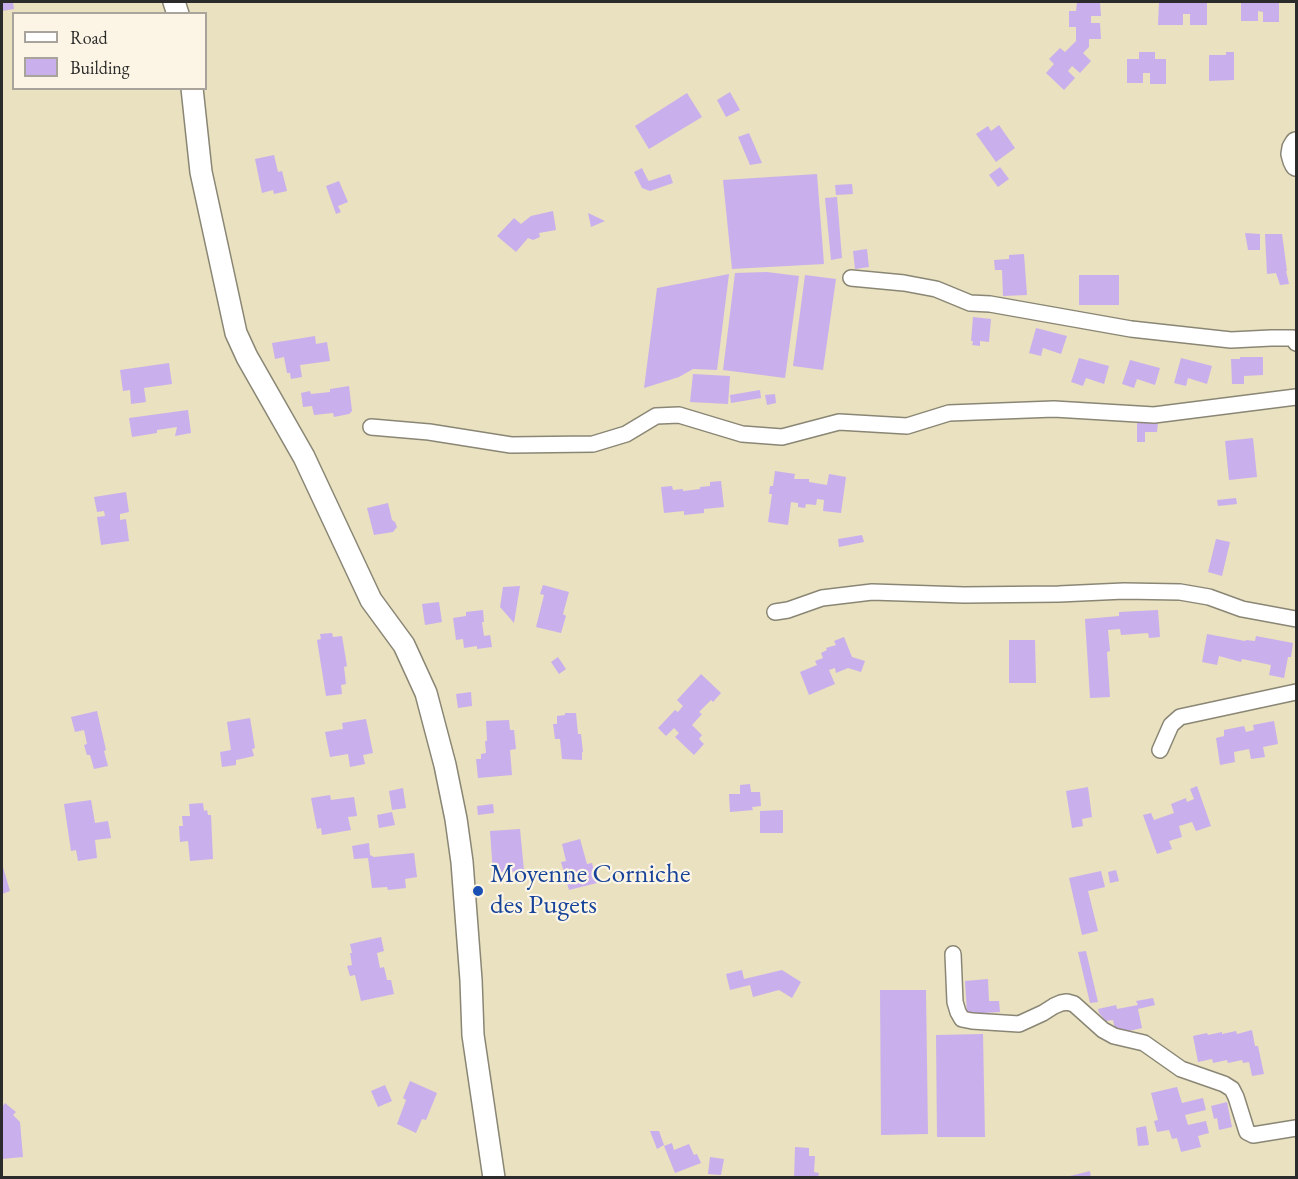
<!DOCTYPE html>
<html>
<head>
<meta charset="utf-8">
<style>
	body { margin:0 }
	#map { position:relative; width:1298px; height:1179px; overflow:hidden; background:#e9e1bf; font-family:"EB Garamond",serif }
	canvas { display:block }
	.frame { position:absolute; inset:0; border:3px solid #2b2b2b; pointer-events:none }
	.legend { position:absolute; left:12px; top:12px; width:195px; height:78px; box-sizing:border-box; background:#fcf5e5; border:2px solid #a8a49b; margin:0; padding:8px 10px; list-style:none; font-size:18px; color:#2b2b2b }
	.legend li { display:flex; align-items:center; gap:12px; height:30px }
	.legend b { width:30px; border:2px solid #a8a49b }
</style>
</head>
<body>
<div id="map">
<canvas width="1298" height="1179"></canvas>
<div class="frame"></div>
<ul class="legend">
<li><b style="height:8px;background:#fff"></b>Road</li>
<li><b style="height:16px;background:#caafed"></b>Building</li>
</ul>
</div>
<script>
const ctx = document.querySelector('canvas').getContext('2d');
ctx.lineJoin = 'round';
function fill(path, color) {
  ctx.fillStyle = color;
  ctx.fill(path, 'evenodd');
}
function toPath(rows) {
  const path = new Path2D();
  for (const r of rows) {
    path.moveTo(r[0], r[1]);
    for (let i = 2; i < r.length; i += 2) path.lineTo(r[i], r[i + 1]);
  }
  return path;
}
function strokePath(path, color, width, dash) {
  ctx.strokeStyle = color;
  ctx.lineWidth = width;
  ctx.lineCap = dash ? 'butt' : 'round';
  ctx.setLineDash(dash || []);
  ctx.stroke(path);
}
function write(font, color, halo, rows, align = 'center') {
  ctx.font = font + ' "EB Garamond",serif';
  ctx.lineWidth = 4.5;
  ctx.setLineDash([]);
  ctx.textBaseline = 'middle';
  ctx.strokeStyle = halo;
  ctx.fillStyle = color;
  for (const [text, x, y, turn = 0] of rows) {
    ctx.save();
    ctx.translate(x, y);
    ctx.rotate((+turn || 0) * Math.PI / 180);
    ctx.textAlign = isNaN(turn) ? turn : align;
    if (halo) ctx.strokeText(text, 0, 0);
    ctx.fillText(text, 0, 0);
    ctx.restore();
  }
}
const building = toPath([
	[2,2,13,2,14,9,2,11],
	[1077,2,1100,2,1101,16,1091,16,1091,23,1100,23,1101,39,1089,39,1089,47,1083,53,1091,61,1080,73,1072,66,1068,71,1075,78,1064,90,1046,73,1054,64,1049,59,1060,48,1065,52,1076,41,1076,27,1069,27,1069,11,1076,11],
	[1159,2,1207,2,1207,25,1190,25,1190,14,1183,14,1183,25,1158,25],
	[1241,2,1279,2,1279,22,1263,22,1263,12,1258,11,1258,21,1241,21],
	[1139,52,1155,52,1155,59,1166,59,1166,84,1150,84,1150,73,1143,73,1143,83,1127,83,1127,59,1139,59],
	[1226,52,1234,52,1234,80,1209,81,1209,55,1226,55],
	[730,92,740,110,726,117,717,100],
	[687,93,702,117,649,149,635,126],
	[999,125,1015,148,996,162,976,134,988,126,991,131],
	[749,133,762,163,750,165,738,137],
	[274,155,278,172,282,171,287,191,274,194,273,190,262,193,255,159],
	[1000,167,1009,179,998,187,989,175],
	[642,168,648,180,649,181,670,174,673,183,650,191,642,188,634,172],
	[817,174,824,264,732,269,723,180],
	[339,181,348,202,338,206,341,212,336,214,326,186],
	[852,184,853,194,836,195,835,185],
	[837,197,842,258,831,260,825,198],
	[553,211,556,230,539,233,540,237,533,240,528,238,516,252,497,236,514,218,521,224,531,216],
	[588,213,605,221,591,227],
	[1245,233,1260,234,1260,250,1248,250],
	[1265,234,1282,234,1287,271,1286,271,1289,284,1280,285,1276,273,1267,274],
	[867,249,869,267,855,269,853,251],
	[1024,254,1027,295,1003,296,1002,270,995,270,994,260,1009,259,1009,255],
	[767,272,799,276,785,378,723,370,735,273],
	[729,274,717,370,693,369,679,377,644,388,657,288],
	[805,275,836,279,823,370,793,366],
	[1079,275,1119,275,1119,305,1079,305],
	[973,317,991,319,989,342,980,341,980,346,972,345,973,341,971,341],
	[1036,328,1067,336,1061,354,1043,348,1041,356,1029,353],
	[315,336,316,344,327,342,330,361,300,365,302,377,291,379,290,373,287,373,284,357,275,359,272,343],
	[1240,357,1263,357,1263,375,1244,376,1244,384,1232,384,1231,359,1240,359],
	[1079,358,1109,366,1104,384,1086,378,1083,386,1071,382],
	[1181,358,1212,366,1207,384,1188,378,1186,386,1174,383],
	[1130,360,1160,368,1155,385,1137,379,1134,388,1122,384],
	[169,363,172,384,144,388,146,402,131,404,130,390,123,391,120,370],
	[693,374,730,376,728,404,690,402],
	[349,386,352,411,349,414,334,417,333,413,314,415,312,406,303,407,301,393,310,391,311,394,330,392,330,389],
	[760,390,761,398,731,403,730,395],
	[775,394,776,403,767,405,765,395],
	[188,410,191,433,175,436,177,427,157,430,157,433,132,437,129,418],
	[1137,422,1158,422,1157,432,1145,432,1145,442,1137,442],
	[1253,438,1257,477,1229,480,1225,441],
	[775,471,795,474,794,479,809,479,809,482,827,485,829,474,846,477,841,513,823,511,824,500,817,499,816,505,806,504,805,508,798,507,798,503,791,502,788,525,768,522,772,494,769,494,770,486,773,486],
	[721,481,724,507,704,509,704,513,684,515,684,511,664,513,661,487,672,486,673,490,683,489,683,491,692,490,700,489,700,487,710,486,710,482],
	[126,492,129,512,120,514,120,520,126,519,129,541,101,545,97,517,105,516,104,511,97,512,94,497],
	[1236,498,1237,504,1218,506,1217,500],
	[388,503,392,520,395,522,397,527,393,532,374,535,367,508],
	[862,535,864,542,839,547,838,539],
	[1216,539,1230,542,1222,576,1208,572],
	[543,585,569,592,563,614,566,616,561,633,536,627,544,595,540,594],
	[520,586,514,623,500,607,503,587],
	[439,602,442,622,425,625,422,604],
	[483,610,484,622,482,622,484,636,490,635,492,647,477,649,477,646,464,648,463,639,456,640,453,618,466,616,466,612],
	[1158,610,1160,637,1149,638,1148,633,1121,635,1120,629,1108,630,1110,651,1107,652,1110,697,1090,698,1085,619,1119,616,1119,612],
	[332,633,333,637,342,636,347,666,344,667,346,684,341,685,342,694,326,696,317,640,321,639,320,634],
	[1207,634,1245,641,1246,640,1255,641,1256,636,1293,643,1291,657,1288,657,1284,678,1269,675,1271,665,1242,659,1241,662,1219,656,1217,665,1202,662],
	[844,637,852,657,865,661,861,672,848,668,836,673,835,668,829,670,835,684,809,695,800,672,817,665,815,661,823,658,821,653,827,650,826,648,836,645,834,641],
	[1009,640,1035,640,1036,683,1009,683],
	[558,657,566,669,559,674,551,662],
	[701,674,721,693,713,702,711,700,699,712,702,714,692,725,702,735,699,739,704,744,694,755,675,737,679,733,674,728,666,736,658,728,675,710,678,712,683,706,677,700],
	[471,692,472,706,458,708,456,694],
	[97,711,106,750,104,751,108,766,94,769,90,755,87,755,84,745,87,744,84,730,75,732,71,717],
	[565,713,576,713,578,734,581,734,583,752,582,752,582,760,562,759,560,739,555,739,553,724,557,724,557,716,565,715],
	[250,718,255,748,252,749,254,756,236,760,236,765,222,767,220,752,231,750,227,722],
	[366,719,373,753,363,755,365,764,350,767,348,754,330,757,325,732,343,729,342,723],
	[509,720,510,730,514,730,516,749,510,750,512,775,478,778,476,759,481,759,481,754,486,753,485,741,487,741,486,721],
	[1274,721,1278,744,1263,747,1265,757,1251,759,1249,749,1234,752,1235,762,1220,765,1216,738,1224,736,1224,730,1244,726,1246,732,1254,730,1253,725],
	[750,784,751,792,760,792,761,806,752,807,753,810,730,812,729,794,740,794,740,785],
	[1197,786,1211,826,1196,831,1192,822,1179,826,1182,837,1169,841,1172,849,1157,854,1143,815,1151,813,1154,820,1174,813,1171,804,1186,798,1187,802,1194,799,1190,789],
	[1088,787,1092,817,1082,819,1083,826,1072,828,1066,791],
	[403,788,406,808,392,810,389,791],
	[330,795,331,800,354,797,357,816,348,817,351,830,322,835,321,828,317,829,311,798],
	[91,800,95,823,108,821,111,838,95,840,97,858,78,861,76,850,71,851,64,804],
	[203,803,204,811,207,810,208,815,211,815,213,859,190,861,188,841,180,842,179,826,183,826,182,816,190,816,189,804],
	[493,804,494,813,478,815,477,806],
	[783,810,783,833,760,833,760,811],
	[392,812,395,825,379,828,377,815],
	[520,829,524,871,493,873,490,831],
	[580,839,587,864,592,863,597,883,569,890,561,862,566,861,562,844],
	[369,843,370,855,374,857,414,853,417,877,405,879,406,888,388,890,387,887,372,888,368,858,354,859,352,846],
	[2,867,3,867,10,891,2,894],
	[1116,870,1119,881,1110,883,1108,872],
	[1101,871,1105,887,1088,891,1098,931,1082,935,1069,878],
	[381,937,384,951,377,953,380,968,384,967,387,980,391,980,394,994,361,1001,355,975,350,976,347,966,352,965,350,953,352,953,350,944],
	[1086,951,1098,1002,1090,1003,1078,952],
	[742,970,744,979,782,970,801,982,792,998,779,990,753,997,750,985,730,990,726,974],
	[988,979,989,1001,999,1001,1000,1012,967,1014,965,981],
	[880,990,926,990,928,1134,881,1135],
	[1153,998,1155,1005,1138,1009,1142,1028,1116,1034,1113,1020,1106,1021,1099,1013,1098,1009,1116,1005,1117,1009,1138,1005,1136,1001],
	[1252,1030,1255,1046,1258,1046,1264,1074,1252,1076,1249,1062,1243,1063,1242,1060,1228,1063,1227,1060,1213,1063,1212,1059,1198,1062,1193,1036,1207,1033,1208,1035,1222,1032,1222,1034,1236,1031,1237,1034],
	[983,1034,985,1137,937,1137,936,1035],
	[410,1081,437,1093,426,1120,422,1119,416,1133,397,1124,406,1100,403,1098],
	[385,1085,392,1101,378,1107,371,1091],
	[1177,1087,1182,1103,1203,1098,1206,1110,1185,1115,1188,1125,1206,1121,1209,1133,1198,1136,1201,1147,1181,1152,1177,1138,1172,1139,1169,1130,1157,1132,1154,1121,1158,1120,1151,1093],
	[1227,1102,1232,1127,1219,1130,1217,1118,1214,1119,1211,1106],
	[5,1103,16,1112,13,1115,20,1122,23,1157,2,1159,2,1107],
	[1146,1126,1149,1145,1138,1146,1136,1128],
	[650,1131,659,1131,664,1145,657,1149],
	[672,1143,674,1150,689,1144,694,1155,697,1154,701,1163,675,1173,664,1146],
	[795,1147,809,1148,809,1156,815,1156,814,1172,819,1173,818,1178,794,1178],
	[710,1157,724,1159,721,1175,708,1174],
	[1090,1171,1091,1178,1066,1178,1066,1177]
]);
const street = toPath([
	[851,278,904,283,936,289,970,303,990,304,1131,329,1231,340,1271,338,1293,338,1296,343],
	[371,427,429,432,511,445,593,444,626,434,656,416,679,415,742,434,782,437,839,422,907,426,949,413,1054,409,1154,415,1296,397],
	[775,612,788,610,822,598,872,592,964,595,1059,594,1124,591,1180,592,1209,597,1242,609,1296,619],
	[1160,750,1171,725,1180,717,1296,692],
	[953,954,955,1002,958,1012,962,1019,972,1021,1019,1024,1043,1013,1054,1006,1061,1003,1067,1002,1074,1004,1103,1030,1114,1036,1144,1043,1181,1069,1224,1084,1232,1089,1236,1097,1247,1132,1253,1135,1296,1128]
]);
const secondary = toPath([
	[174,2,178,14],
	[192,88,201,172,236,333,247,357,304,457,371,600,404,645,426,693,445,765,456,819,462,862,471,980,473,1035,494,1178],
	[1296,143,1293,148,1292,154,1294,161,1296,165]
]);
const markers = [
	[478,891,6,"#1a4fb4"]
];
const transitNames = [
	["Moyenne Corniche",490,875],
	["des Pugets",490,906]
];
fill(building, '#caafed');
strokePath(street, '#8a8675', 18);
strokePath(secondary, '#8a8675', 24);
strokePath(street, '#fff', 15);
strokePath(secondary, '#fff', 21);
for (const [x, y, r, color] of markers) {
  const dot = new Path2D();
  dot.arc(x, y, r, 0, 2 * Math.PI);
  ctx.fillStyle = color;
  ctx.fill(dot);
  strokePath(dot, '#fcf5e5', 2);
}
write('27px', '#164399', '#fcf5e5', transitNames, 'left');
</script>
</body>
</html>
